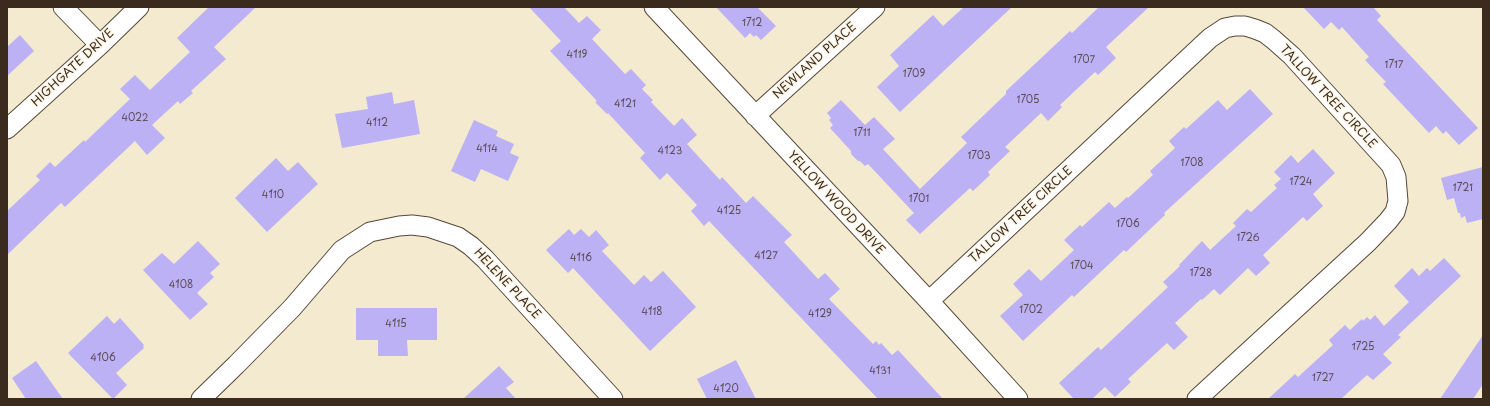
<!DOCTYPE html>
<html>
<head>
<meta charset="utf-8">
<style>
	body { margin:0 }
	#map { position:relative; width:1490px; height:406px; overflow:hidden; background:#f3ead0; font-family:"Playpen Sans",sans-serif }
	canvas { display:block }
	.frame { position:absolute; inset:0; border:8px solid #3b2a1e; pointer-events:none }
</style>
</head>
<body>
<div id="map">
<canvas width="1490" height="406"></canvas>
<div class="frame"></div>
</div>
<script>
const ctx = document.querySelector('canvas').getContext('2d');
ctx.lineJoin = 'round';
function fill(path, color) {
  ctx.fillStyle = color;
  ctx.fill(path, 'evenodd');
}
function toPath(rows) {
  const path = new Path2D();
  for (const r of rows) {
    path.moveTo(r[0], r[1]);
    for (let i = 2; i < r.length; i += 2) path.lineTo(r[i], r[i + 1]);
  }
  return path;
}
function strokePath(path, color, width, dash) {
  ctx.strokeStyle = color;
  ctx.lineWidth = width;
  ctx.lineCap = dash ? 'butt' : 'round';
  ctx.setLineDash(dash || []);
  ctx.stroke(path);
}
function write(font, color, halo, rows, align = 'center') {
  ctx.font = font + ' "Playpen Sans",sans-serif';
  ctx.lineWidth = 3;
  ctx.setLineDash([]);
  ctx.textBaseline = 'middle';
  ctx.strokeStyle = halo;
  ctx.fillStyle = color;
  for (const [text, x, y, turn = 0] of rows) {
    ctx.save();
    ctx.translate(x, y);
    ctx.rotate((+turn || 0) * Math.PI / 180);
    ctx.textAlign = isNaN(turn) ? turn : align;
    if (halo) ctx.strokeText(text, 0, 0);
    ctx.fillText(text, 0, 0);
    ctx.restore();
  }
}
const building = toPath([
	[209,7,256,7,214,47,226,59,191,91,193,93,180,104,178,101,152,125,165,138,147,155,135,141,65,207,61,203,7,255,7,211,40,180,36,176,50,162,55,167,84,140,85,142,130,99,120,89,135,75,150,90,190,52,177,38],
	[529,7,564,7,579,23,587,16,601,30,592,39,625,74,631,69,646,85,642,89,653,100,651,102,674,126,682,118,697,135,687,144,720,180,722,177,746,203,753,196,792,235,784,242,818,279,825,273,840,289,829,299,873,344,876,341,879,345,881,343,892,355,898,350,943,399,878,399,709,221,704,226,691,211,697,205,667,173,660,180,640,158,645,153,608,113,607,114,595,102,597,101,550,51,561,41],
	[716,7,757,7,776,26,761,40,756,35,754,37,750,33,745,38],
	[964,7,1012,7,900,112,877,87,899,66,890,55,933,15,943,26],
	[1099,7,1149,7,1106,47,1116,58,1098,75,1095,72,1060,105,1062,107,1048,121,1041,113,1005,147,1010,151,988,172,990,175,973,191,970,188,920,234,906,220,914,213,868,164,865,166,860,161,858,161,851,154,851,151,830,128,833,125,829,120,831,118,827,113,841,100,865,125,874,117,895,139,883,149,920,189,967,143,961,137,1006,94,1006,91,1070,31,1072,33],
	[1303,7,1373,7,1381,16,1377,20,1478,128,1459,145,1446,131,1443,134,1436,126,1429,133,1383,84,1386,82,1365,60,1369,57,1342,27,1339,30,1331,22,1324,29],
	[20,35,34,51,7,76,7,47],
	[1250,89,1273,114,1164,213,1165,215,1126,252,1124,250,1074,297,1072,295,1023,341,1000,316,1023,295,1013,284,1029,269,1041,281,1074,250,1064,240,1080,225,1082,227,1109,202,1115,208,1127,197,1128,198,1153,175,1150,171,1175,148,1169,141,1184,127,1186,129,1218,100,1227,110],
	[392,92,394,104,414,100,420,134,342,148,335,114,368,109,366,97],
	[474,120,498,131,496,136,514,144,510,153,519,157,508,181,481,169,475,182,451,171],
	[1313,149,1335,173,1313,194,1323,206,1307,221,1303,217,1263,255,1270,263,1256,276,1248,268,1220,295,1214,289,1202,300,1201,299,1175,323,1188,337,1174,350,1167,343,1128,379,1131,382,1115,397,1105,387,1092,399,1074,399,1059,383,1098,347,1101,350,1168,287,1163,282,1180,266,1179,265,1202,241,1210,250,1236,226,1233,223,1247,209,1251,212,1277,188,1274,185,1281,179,1274,172,1291,155,1298,163],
	[276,158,288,171,298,162,318,184,267,232,235,198],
	[1483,167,1483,219,1467,223,1465,216,1461,218,1460,213,1458,213,1454,198,1447,200,1441,178],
	[569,229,574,235,581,229,589,237,596,230,609,245,602,251,634,285,644,275,651,282,663,271,696,307,650,351,573,268,568,273,546,250],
	[198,241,220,264,210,273,214,277,197,293,208,304,190,320,143,270,162,253,174,264],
	[1444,258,1461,276,1398,335,1401,337,1383,354,1392,363,1373,380,1367,375,1341,399,1268,399,1295,374,1298,377,1333,345,1329,340,1345,325,1350,330,1362,319,1363,321,1367,317,1370,320,1375,315,1384,326,1409,302,1394,286,1412,268,1419,276,1427,268,1430,271],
	[356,308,437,308,437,340,407,340,408,356,378,356,378,340,356,340],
	[107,316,114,324,120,318,144,345,143,346,144,348,116,373,127,385,113,399,68,353],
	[1483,335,1483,384,1473,399,1440,399],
	[736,360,756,399,707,399,697,379],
	[36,361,48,378,63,399,26,399,12,378],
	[499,366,514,382,506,388,516,399,463,399]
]);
const minor = toPath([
	[63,7,100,45],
	[654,7,929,301,1018,399],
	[755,116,875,7],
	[7,129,100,45,139,7],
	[929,301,1210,38,1225,28,1235,26,1245,26,1255,29,1265,33,1274,40,1292,56,1391,165,1396,177,1398,201,1395,212,1388,221,1368,242,1197,399],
	[201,399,236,365,292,308,342,250,370,232,399,226,412,225,428,227,458,237,471,246,485,259,613,399]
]);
const numberNames = [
	["1712",752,23],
	["4119",577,55],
	["1707",1084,60],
	["1717",1394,65],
	["1709",914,74],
	["1705",1028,100],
	["4121",625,104],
	["4022",135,118],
	["4112",377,123],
	["1711",862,133],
	["4114",487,149],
	["4123",670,151],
	["1703",979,156],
	["1708",1192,163],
	["1724",1301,182],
	["1721",1463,188],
	["4110",273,195],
	["1701",919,199],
	["4125",729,211],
	["1706",1128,224],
	["1726",1248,238],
	["4127",766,256],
	["4116",581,258],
	["1704",1082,266],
	["1728",1201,273],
	["4108",181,285],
	["1702",1031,310],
	["4118",652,312],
	["4129",820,314],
	["4115",396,324],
	["1725",1363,347],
	["4106",103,358],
	["4131",880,371],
	["1727",1323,378],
	["4120",726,389]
];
const streetNames = [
	["NEWLAND PLACE",815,61,-42],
	["HIGHGATE DRIVE",73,68,-43],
	["TALLOW TREE CIRCLE",1328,97,47],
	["YELLOW WOOD DRIVE",836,203,47],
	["TALLOW TREE CIRCLE",1021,215,-43],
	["HELENE PLACE",507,284,47]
];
fill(building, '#bbb1f4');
strokePath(minor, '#574739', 21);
strokePath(minor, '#fff', 19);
write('10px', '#5b4c54', null, numberNames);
write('12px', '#3b2a1e', '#fcf5e5', streetNames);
</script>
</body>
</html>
